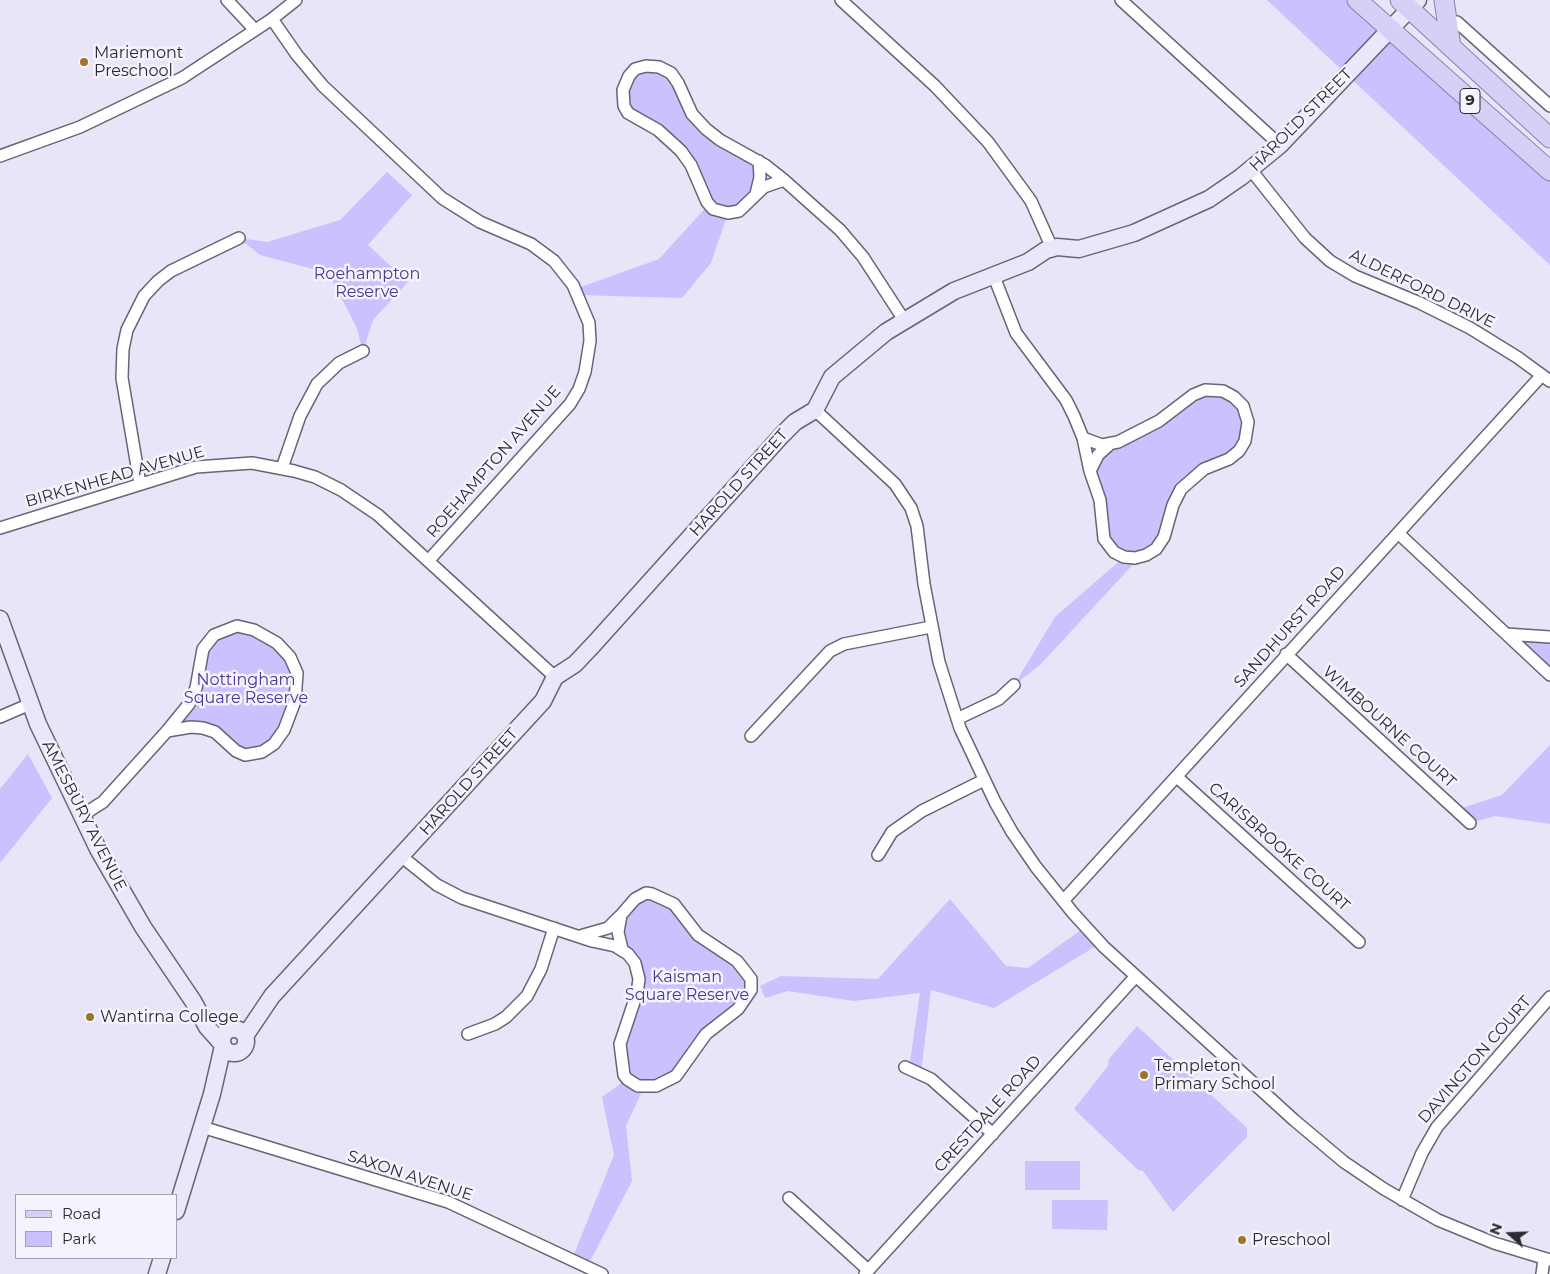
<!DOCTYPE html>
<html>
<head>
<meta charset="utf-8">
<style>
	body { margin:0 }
	#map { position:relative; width:1550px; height:1274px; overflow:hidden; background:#e7e5f7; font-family:Montserrat,sans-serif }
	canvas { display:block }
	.legend { position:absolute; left:15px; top:1194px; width:162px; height:65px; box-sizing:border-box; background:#f4f3fe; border:1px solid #a3a3ac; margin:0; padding:6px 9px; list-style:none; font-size:15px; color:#2a2a30 }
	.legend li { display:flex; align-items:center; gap:10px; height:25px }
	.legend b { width:25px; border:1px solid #a3a3ac }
	.north { position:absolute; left:1485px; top:1209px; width:50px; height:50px; -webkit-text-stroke:4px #f4f3fe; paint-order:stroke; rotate:290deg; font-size:14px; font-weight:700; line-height:20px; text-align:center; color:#2a2a30 }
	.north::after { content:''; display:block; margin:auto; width:18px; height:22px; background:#2a2a30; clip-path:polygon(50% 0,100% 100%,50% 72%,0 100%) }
</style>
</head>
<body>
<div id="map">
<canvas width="1550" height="1274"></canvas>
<ul class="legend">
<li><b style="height:6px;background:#d5d0f5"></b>Road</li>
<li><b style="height:14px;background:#cac2fe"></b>Park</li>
</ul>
<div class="north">N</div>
</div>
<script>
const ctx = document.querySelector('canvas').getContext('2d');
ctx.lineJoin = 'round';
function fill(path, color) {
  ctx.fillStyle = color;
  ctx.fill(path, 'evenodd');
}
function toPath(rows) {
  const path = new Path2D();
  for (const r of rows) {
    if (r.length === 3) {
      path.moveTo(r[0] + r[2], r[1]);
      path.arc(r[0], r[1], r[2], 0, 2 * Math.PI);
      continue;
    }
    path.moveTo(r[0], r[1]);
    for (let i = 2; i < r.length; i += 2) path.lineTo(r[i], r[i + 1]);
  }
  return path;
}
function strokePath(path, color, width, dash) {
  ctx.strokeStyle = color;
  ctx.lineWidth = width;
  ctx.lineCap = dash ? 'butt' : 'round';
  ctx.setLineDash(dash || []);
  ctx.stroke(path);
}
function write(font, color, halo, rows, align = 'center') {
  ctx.font = font + ' Montserrat,sans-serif';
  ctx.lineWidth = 5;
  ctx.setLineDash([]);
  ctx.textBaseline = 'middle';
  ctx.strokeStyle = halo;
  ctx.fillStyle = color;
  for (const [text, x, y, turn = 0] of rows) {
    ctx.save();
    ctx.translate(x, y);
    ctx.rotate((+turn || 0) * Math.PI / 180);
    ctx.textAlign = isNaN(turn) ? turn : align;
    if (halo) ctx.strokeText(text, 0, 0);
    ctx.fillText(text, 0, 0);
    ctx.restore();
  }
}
const green = toPath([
	[1267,0,1357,0,1550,175,1550,265],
	[665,69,693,115,752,157,758,189,728,213,711,263,682,298,578,295,575,289,659,259,708,205,691,165,624,106,632,72],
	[387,172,412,195,368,245,408,282,373,320,363,351,356,326,328,273,260,255,239,238,267,242,340,220],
	[1205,390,1239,401,1245,441,1187,483,1164,537,1140,557,1039,666,1014,685,1055,617,1124,557,1110,548,1094,461],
	[223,630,264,634,297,673,284,730,253,755,215,732,167,731,189,704,200,658],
	[1506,634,1550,637,1550,675],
	[1550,745,1550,824,1495,816,1470,823,1456,810,1502,795],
	[28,754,52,798,0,863,0,789],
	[652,894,732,958,751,990,713,1027,681,1070,644,1087,626,1126,632,1181,587,1267,572,1259,614,1155,602,1097,627,1079,620,1052,637,993,620,918],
	[950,899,1006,966,1028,968,1085,927,1101,943,994,1008,931,990,921,1073,909,1068,920,993,854,1001,788,991,765,998,760,986,781,976,878,979],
	[1137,1026,1247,1128,1247,1137,1173,1212,1143,1171,1138,1170,1074,1109,1108,1066,1109,1059],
	[1025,1161,1080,1161,1080,1190,1025,1190],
	[1052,1200,1108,1200,1107,1230,1052,1229]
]);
const street = toPath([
	[227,0,255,30],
	[841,0,935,86,988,142,1031,201,1052,248],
	[1121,0,1280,145],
	[272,19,297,55,323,86,442,198,480,222,531,244,554,261,573,285,589,323,590,341,585,372,579,389,570,404,429,560],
	[1457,22,1550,106],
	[0,156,80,127,182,78,272,19,296,0],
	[1251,170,1305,238,1330,261,1355,276,1420,303,1470,328,1517,357,1550,381],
	[784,180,764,187,739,211,728,213,713,209,707,202,691,165,681,151,658,130,628,113,624,106,623,90,629,76,635,69,646,66,659,67,671,73,678,83,692,114,706,129,720,140,765,165,784,180,840,230,863,257,904,320],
	[756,194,760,177,759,161],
	[993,274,1016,333,1066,400,1074,416,1083,438,1090,471,1100,500,1104,539,1114,552,1124,557,1135,558,1146,555,1156,549,1164,537,1173,505,1181,489,1204,469,1229,459,1239,451,1245,441,1248,422,1243,406,1234,397,1223,391,1205,390,1193,395,1159,421,1118,442,1102,445,1083,438],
	[815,410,895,484,911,508,917,526,924,584,939,662,960,728,995,802,1012,832,1036,867,1073,913,1104,947,1294,1120,1344,1162,1384,1189,1438,1220,1494,1243,1550,1260],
	[282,468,300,416,317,384,339,363,363,351],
	[1090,471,1098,455,1109,445],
	[140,484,122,378,123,349,127,330,144,296,158,281,171,271,239,238],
	[0,528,196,467,252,463,294,471,315,477,341,490,378,515,555,677],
	[1398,533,1550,675],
	[1506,634,1550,637],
	[1286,654,1470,823],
	[0,717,30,704],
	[957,719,999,699,1014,685],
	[751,736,830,651,844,644,931,627],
	[1177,777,1359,942],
	[81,816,103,802,167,731,189,704,196,688,203,649,214,635,237,626,254,630,277,643,290,657,297,673,295,701,284,730,274,744,262,752,245,755,236,751,215,732,203,728,191,727,167,731],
	[878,855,892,832,922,811,984,780],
	[401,856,437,885,462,898,592,941,615,946,628,954,635,963,639,979,637,993,620,1044,624,1075,627,1079,638,1086,656,1086,676,1076,706,1034,738,1009,751,990,751,979,737,961,698,935,674,904,652,894,646,893,635,899,621,915,618,932,622,949],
	[1063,901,1542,375],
	[580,936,608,928,620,916],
	[468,1034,495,1024,506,1017,527,996,541,969,554,928],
	[905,1067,931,1079,993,1134],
	[202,1127,448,1202,602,1274],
	[789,1198,868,1270],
	[1402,1200,1422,1153,1437,1127,1550,997],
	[865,1274,1136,976],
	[1542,1274,1544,1259]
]);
const secondary = toPath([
	[0,619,38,724,98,849,143,927,193,1001,207,1027,223,1045],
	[234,1041,12],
	[245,1036,272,996,543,701,555,677,575,664,593,645,782,435,795,422,815,410,832,377,886,332,954,291,1028,262,1046,250,1057,247,1079,249,1134,233,1209,199,1241,177,1280,145,1418,0],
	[176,1211,212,1094,223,1046],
	[157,1274,162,1258]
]);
const primary = toPath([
	[1357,0,1550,171],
	[1400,0,1550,138],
	[1444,0,1451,47]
]);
const markers = [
	[84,62,5,"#9f7625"],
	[90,1017,5,"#9f7625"],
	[1144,1075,5,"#9f7625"],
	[1242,1240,5,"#9f7625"]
];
const shields = [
	[1470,101,20]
];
const shieldNames = [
	["9",1470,101]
];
const poiNames = [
	["Mariemont",94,53],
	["Preschool",94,71],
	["Wantirna College",100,1017],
	["Templeton",1154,1066],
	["Primary School",1154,1084],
	["Preschool",1252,1240]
];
const streetNames = [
	["HAROLD STREET",1301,120,-45],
	["ALDERFORD DRIVE",1422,289,26],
	["ROEHAMPTON AVENUE",494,462,-49],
	["BIRKENHEAD AVENUE",115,477,-16],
	["HAROLD STREET",739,483,-48],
	["SANDHURST ROAD",1290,627,-48],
	["WIMBOURNE COURT",1389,727,42],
	["HAROLD STREET",469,782,-48],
	["AMESBURY AVENUE",84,816,63],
	["CARISBROOKE COURT",1279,847,42],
	["DAVINGTON COURT",1475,1060,-49],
	["CRESTDALE ROAD",988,1114,-48],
	["SAXON AVENUE",410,1176,18]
];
const parkNames = [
	["Roehampton",367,274],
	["Reserve",367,292],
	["Nottingham",246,680],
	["Square Reserve",246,698],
	["Kaisman",687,977],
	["Square Reserve",687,995]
];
fill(green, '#cac2fe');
strokePath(street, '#666574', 14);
strokePath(secondary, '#666574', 19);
strokePath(primary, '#8781ac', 21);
strokePath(street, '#fff', 11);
strokePath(secondary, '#eae7fa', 16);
strokePath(primary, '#d5d0f5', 19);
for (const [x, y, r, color] of markers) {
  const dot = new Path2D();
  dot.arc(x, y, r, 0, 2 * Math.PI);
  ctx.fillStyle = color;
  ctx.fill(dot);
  strokePath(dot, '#f4f3fe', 2);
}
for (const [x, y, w] of shields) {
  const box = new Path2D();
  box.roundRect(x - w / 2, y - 12.5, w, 25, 4);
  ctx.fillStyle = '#f4f3fe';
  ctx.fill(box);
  strokePath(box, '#2a2a30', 1);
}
write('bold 15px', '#2a2a30', null, shieldNames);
write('16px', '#2a2a30', '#f4f3fe', poiNames, 'left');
write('16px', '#2a2a30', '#f4f3fe', streetNames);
write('16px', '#4e3694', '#f4f3fe', parkNames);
</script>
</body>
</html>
